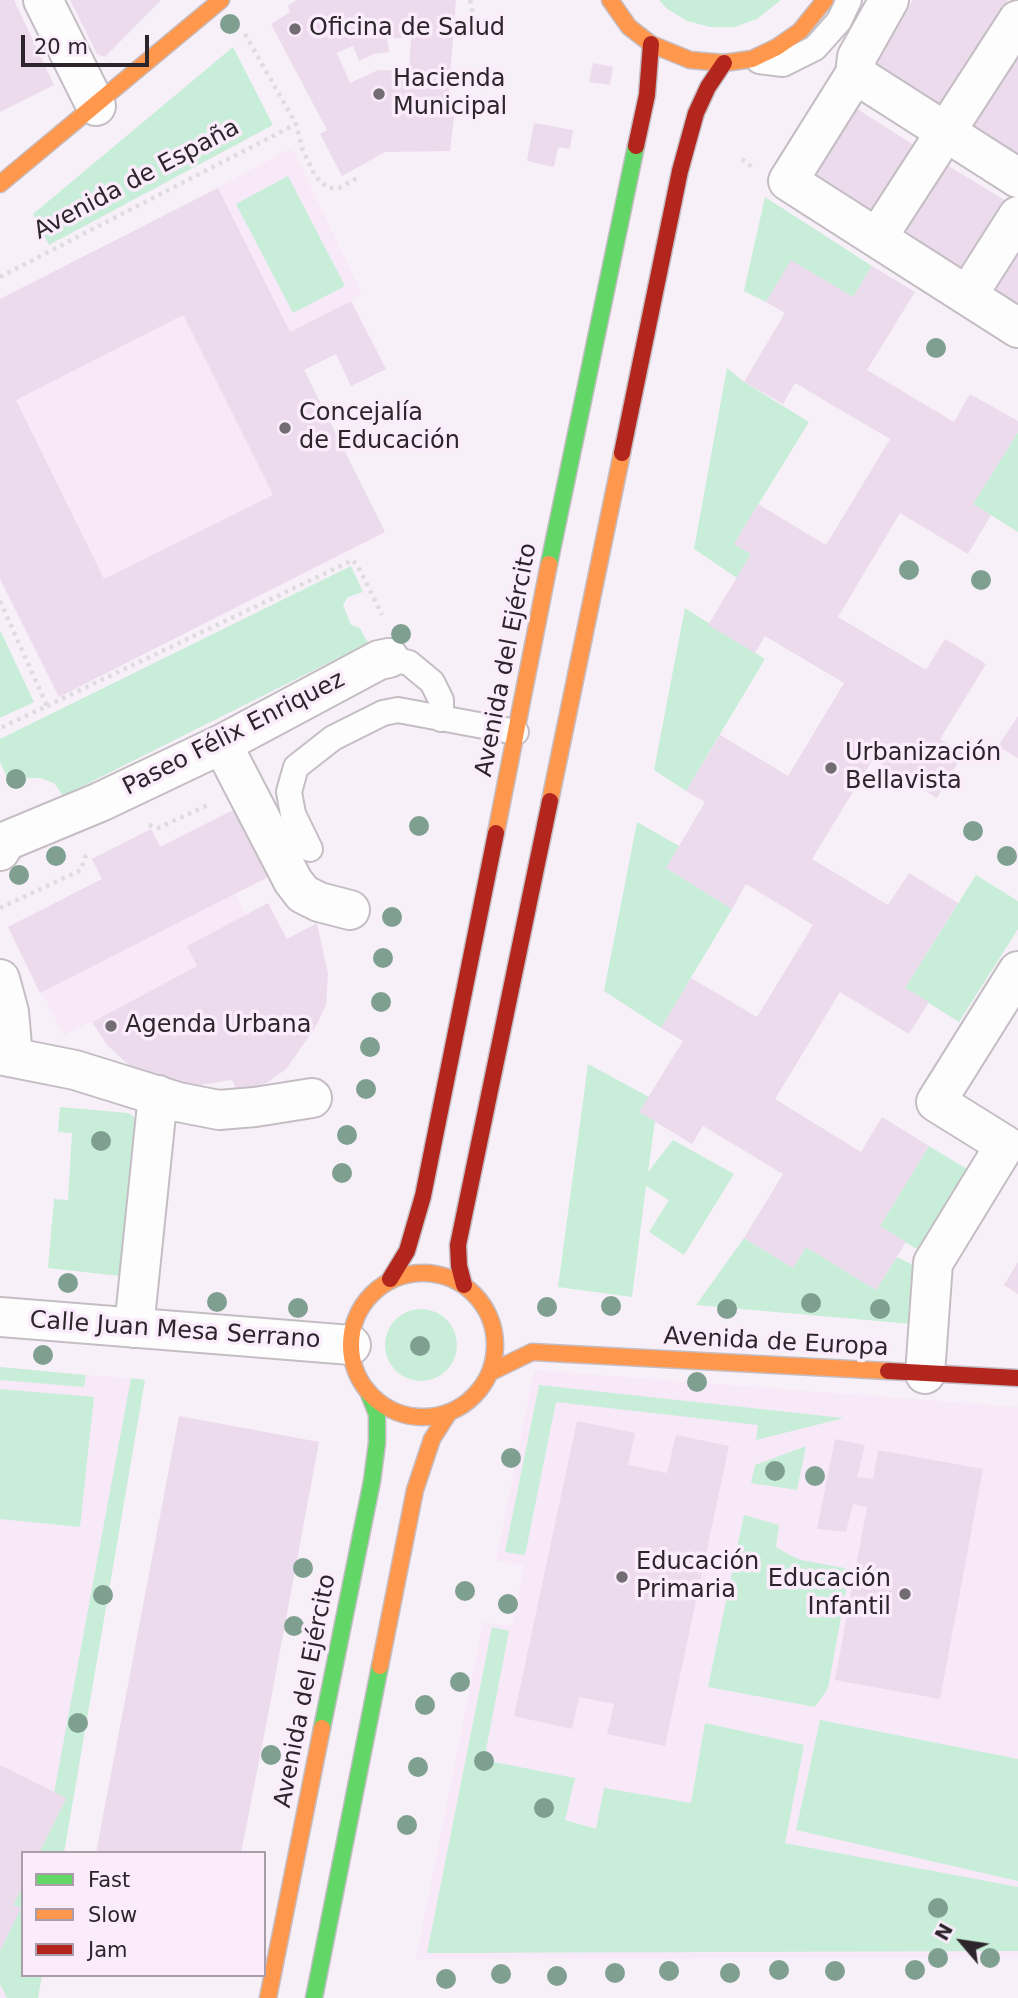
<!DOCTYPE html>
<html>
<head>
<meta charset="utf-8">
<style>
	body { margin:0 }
	#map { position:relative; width:1018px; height:1998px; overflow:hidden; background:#f8f0f8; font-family:"DejaVu Sans",sans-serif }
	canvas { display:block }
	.legend { position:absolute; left:21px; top:1851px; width:245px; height:126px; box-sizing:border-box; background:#fbecfc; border:2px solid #a89da9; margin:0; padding:9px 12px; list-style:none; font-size:21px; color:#2c262c }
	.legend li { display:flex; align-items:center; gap:14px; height:35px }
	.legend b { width:35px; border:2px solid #a89da9 }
	.north { position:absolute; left:927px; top:1907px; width:70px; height:70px; -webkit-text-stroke:5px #fbecfc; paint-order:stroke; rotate:299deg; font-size:19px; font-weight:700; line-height:28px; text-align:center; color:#2c262c }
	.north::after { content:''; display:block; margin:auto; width:24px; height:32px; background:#2c262c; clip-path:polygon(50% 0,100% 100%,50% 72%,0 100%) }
	.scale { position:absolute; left:21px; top:35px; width:128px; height:32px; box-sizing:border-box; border:4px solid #2c262c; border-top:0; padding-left:9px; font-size:21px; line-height:24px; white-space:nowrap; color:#2c262c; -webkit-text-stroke:5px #fbecfc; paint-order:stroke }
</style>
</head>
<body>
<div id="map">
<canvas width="1018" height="1998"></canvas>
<ul class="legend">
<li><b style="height:9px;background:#63d668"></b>Fast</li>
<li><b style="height:9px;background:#ff974d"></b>Slow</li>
<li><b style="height:9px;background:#b3261e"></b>Jam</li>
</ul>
<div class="north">N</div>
<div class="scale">20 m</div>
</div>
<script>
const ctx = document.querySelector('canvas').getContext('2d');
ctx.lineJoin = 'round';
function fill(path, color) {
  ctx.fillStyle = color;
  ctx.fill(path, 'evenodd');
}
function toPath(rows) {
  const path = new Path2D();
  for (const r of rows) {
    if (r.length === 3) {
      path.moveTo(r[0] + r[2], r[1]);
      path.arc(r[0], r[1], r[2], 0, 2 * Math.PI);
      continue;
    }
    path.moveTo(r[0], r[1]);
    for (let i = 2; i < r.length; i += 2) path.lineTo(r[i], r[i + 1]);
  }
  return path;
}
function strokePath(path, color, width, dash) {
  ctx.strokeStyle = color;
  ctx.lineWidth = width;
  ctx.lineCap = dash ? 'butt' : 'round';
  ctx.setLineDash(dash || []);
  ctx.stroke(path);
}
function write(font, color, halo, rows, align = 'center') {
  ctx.font = font + ' "DejaVu Sans",sans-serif';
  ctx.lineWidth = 7;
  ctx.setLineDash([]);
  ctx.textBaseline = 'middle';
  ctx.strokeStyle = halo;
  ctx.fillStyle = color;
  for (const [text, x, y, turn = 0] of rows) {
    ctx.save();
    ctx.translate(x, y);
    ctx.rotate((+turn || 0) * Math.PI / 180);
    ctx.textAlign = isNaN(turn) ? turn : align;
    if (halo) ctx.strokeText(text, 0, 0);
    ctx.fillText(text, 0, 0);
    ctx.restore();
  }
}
const built = toPath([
	[292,148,362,293,351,301,386,369,351,386,335,354,304,370,385,532,59,697,0,579,0,299,171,212],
	[151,829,161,847,274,874,236,894,246,915,187,946,197,966,64,1036,8,927,102,879,92,859],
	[0,1367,145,1380,64,1853,23,1853,23,1975,42,1975,38,1998,0,1998],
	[534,1370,1018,1407,1018,1957,416,1959,483,1622,512,1626,524,1566,496,1561]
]);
const green = toPath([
	[659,0,781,0,757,19,734,27,710,27,687,21,666,8],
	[233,47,273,125,49,245,33,214],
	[288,176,345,286,293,313,236,204],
	[765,197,872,266,853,297,791,261,766,302,744,291],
	[727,368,744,382,809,422,734,544,751,554,737,578,694,549],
	[1018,432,1018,532,973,504],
	[351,566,363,592,348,597,343,605,351,625,360,628,368,643,63,796,54,783,40,778,26,778,11,786,0,762,0,739],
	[685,608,765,659,686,791,654,770],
	[0,630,34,702,0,718],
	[637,822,679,846,666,868,732,909,661,1028,604,991],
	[976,875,1018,901,1018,929,959,1022,905,988],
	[588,1064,649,1097,655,1121,648,1172,673,1140,734,1174,684,1255,649,1232,669,1200,646,1186,632,1297,558,1287],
	[60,1107,128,1113,142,1122,137,1278,48,1268,54,1199,68,1200,72,1133,58,1132],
	[929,1146,970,1171,921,1252,880,1226],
	[744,1238,793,1268,806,1247,876,1290,897,1257,915,1266,912,1324,696,1305],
	[421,1345,36],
	[0,1367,86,1375,84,1387,0,1380],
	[131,1378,145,1380,64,1853,39,1853,66,1799,54,1793],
	[539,1385,844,1418,756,1440,758,1425,556,1402,525,1555,505,1552],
	[0,1389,94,1397,80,1527,0,1519],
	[806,1446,797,1490,751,1483,755,1465],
	[744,1515,779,1525,776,1547,788,1554,801,1560,850,1569,828,1688,815,1707,708,1687],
	[492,1627,509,1631,484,1760,575,1778,565,1820,596,1829,604,1788,691,1803,705,1723,804,1745,785,1843,1018,1887,1018,1951,427,1953],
	[820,1720,1018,1759,1018,1881,796,1830],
	[23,1886,23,1975,42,1975,38,1998,7,1998,0,1984,0,1951,21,1908,13,1905]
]);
const building = toPath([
	[0,0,14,0,54,85,0,112],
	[70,0,161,0,105,57,97,54],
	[296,0,456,0,448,104,455,108,450,151,385,152,342,176,320,134,327,130,271,24,290,12,288,6],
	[387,38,411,38,409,71,378,70,350,83,337,53,353,46,359,61,374,54,389,52],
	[913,0,1008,0,941,108,873,65],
	[1018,37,1018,154,965,121],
	[593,63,613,67,610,85,589,82],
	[848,103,917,147,872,217,804,173],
	[534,123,573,130,570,149,558,147,554,167,527,161],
	[939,160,1006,201,960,273,894,231],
	[218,188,290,332,351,301,386,369,351,386,336,354,304,370,385,532,59,697,0,579,0,299],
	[183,315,273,495,104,579,16,400],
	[1018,243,1018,308,989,289],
	[791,260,853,297,872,266,915,292,867,370,954,422,970,394,1018,421,1018,432,973,504,991,515,968,554,900,513,838,617,926,670,945,639,986,664,940,739,964,753,937,798,873,759,812,859,888,905,909,873,958,903,905,988,929,1002,909,1034,840,992,775,1099,861,1152,882,1117,929,1146,880,1226,906,1242,876,1290,806,1247,793,1268,744,1238,783,1174,703,1126,692,1144,639,1112,683,1041,661,1028,691,978,757,1017,813,925,746,884,732,909,666,868,705,802,686,791,720,735,788,776,844,683,765,636,755,653,708,625,751,554,734,544,758,504,826,545,890,439,795,383,783,404,744,382,785,313,766,302],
	[1018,716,1018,758,998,746],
	[241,806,274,874,40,993,8,927,102,879,92,859,151,829,160,847],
	[268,903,287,939,317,923,328,974,326,1005,315,1028,286,1069,268,1082,238,1093,232,1080,193,1086,159,1079,130,1066,107,1045,92,1022,197,966,187,946],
	[1018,1262,1018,1294,1004,1285],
	[179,1416,319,1442,268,1715,241,1853,96,1853],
	[577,1421,635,1433,628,1465,667,1473,676,1435,729,1446,665,1746,607,1734,614,1704,579,1697,572,1729,514,1716],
	[835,1439,865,1445,857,1477,873,1479,878,1450,983,1469,940,1699,835,1680,867,1507,853,1504,846,1532,817,1529],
	[0,1765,66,1798,39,1853,23,1853,23,1886,13,1905,21,1908,0,1951]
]);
const path = toPath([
	[470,0,476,28,497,35],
	[245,34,296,124,302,148,315,176,328,188,339,188,357,178],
	[742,159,752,167],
	[0,277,296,124],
	[0,601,47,706,0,728],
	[47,706,353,560,360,570,382,615],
	[149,825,158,828,208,805],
	[0,908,81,870,85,857,88,855]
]);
const lane = toPath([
	[759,61,783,64,815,48,839,21,849,0],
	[389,658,409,663,432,682,441,700,441,719],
	[310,849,293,814,289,792,292,781,296,767,333,738,383,713,398,710,516,732]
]);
const street = toPath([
	[43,0,96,106],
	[889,0,857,57,855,74,1018,178],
	[855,74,788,181,877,238,1018,20],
	[877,238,1018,328],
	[976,282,1018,216],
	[222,744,293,881,303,894,319,902,350,910],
	[0,851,6,841,100,802,222,744,379,660,389,658],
	[0,979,9,1012,13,1057],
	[0,1055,75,1070,178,1102,219,1110,255,1107,312,1098],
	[0,1317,351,1345],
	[134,1328,158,1095],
	[925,1374,933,1263,1005,1145,936,1102,1018,971]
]);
const fast = toPath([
	[549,564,636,146],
	[322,1728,372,1481,377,1443,377,1414,369,1394],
	[314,1998,380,1666]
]);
const slow = toPath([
	[610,0,629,27,651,44,690,60,724,63,752,59,777,47,800,31,825,0],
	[0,184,221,0],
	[550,801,622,453],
	[496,833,549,564],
	[423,1345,72],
	[491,1372,532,1352,888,1371],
	[380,1666,415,1490,432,1439,448,1414],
	[268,1998,322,1728]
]);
const jam = toPath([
	[636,146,647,95,651,44],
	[622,453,680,171,696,113,708,87,724,63],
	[390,1279,407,1251,423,1196,496,833],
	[464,1285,459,1266,458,1245,550,801],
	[888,1371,1018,1378]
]);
const trees = [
	[230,24],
	[936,348],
	[909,570],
	[981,580],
	[401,634],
	[16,779],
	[419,826],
	[973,831],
	[56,856],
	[1007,856],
	[19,875],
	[392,917],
	[383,958],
	[381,1002],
	[370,1047],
	[366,1089],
	[347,1135],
	[101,1141],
	[342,1173],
	[68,1283],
	[217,1302],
	[811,1303],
	[611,1306],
	[547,1307],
	[298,1308],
	[727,1309],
	[880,1309],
	[420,1346],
	[43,1355],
	[697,1382],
	[511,1458],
	[775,1471],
	[815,1476],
	[303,1568],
	[465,1591],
	[103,1595],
	[508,1604],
	[294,1626],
	[460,1682],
	[425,1705],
	[78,1723],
	[271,1755],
	[484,1761],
	[418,1767],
	[544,1808],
	[407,1825],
	[938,1908],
	[938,1958],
	[990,1958],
	[779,1970],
	[915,1970],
	[669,1971],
	[835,1971],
	[615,1973],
	[730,1973],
	[501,1974],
	[557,1976],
	[446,1979]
];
const markers = [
	[295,29,7,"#736d73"],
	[379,94,7,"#736d73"],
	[285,428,7,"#736d73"],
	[831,768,7,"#736d73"],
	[111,1026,7,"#736d73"],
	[622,1577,7,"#736d73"],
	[905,1594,7,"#736d73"]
];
const poiNames = [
	["Oficina de Salud",309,29],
	["Hacienda",393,80],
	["Municipal",393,108],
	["Concejalía",299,414],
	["de Educación",299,442],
	["Urbanización",845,754],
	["Bellavista",845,782],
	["Agenda Urbana",125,1026],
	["Educación",636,1563],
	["Primaria",636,1591],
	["Educación",891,1580,"right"],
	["Infantil",891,1608,"right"]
];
const streetNames = [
	["Avenida de España",137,180,-28],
	["Avenida del Ejército",507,660,-79],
	["Paseo Félix Enriquez",234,734,-27],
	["Calle Juan Mesa Serrano",175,1331,4],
	["Avenida de Europa",776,1343,3],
	["Avenida del Ejército",306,1691,-79]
];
fill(built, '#f8e9f9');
fill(green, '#c8eed9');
fill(building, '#ebdbec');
strokePath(lane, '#c4bec4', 28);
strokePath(street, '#c4bec4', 42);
strokePath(fast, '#c4bec4', 19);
strokePath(slow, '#c4bec4', 19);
strokePath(jam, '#c4bec4', 19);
strokePath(path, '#dedcde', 4.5, [3.5, 5]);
strokePath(lane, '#fefdfe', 24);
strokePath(street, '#fefdfe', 38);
strokePath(fast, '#63d668', 16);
strokePath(slow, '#ff974d', 16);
strokePath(jam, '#b3261e', 16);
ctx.fillStyle = '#7fa091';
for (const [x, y] of trees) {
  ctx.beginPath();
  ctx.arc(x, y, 10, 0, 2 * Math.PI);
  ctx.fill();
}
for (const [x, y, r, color] of markers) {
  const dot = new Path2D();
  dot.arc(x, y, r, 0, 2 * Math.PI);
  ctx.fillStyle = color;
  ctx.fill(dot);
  strokePath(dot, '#fbecfc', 2.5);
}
write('24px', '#2c262c', '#fbecfc', poiNames, 'left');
write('24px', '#2c262c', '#fbecfc', streetNames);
</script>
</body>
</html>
